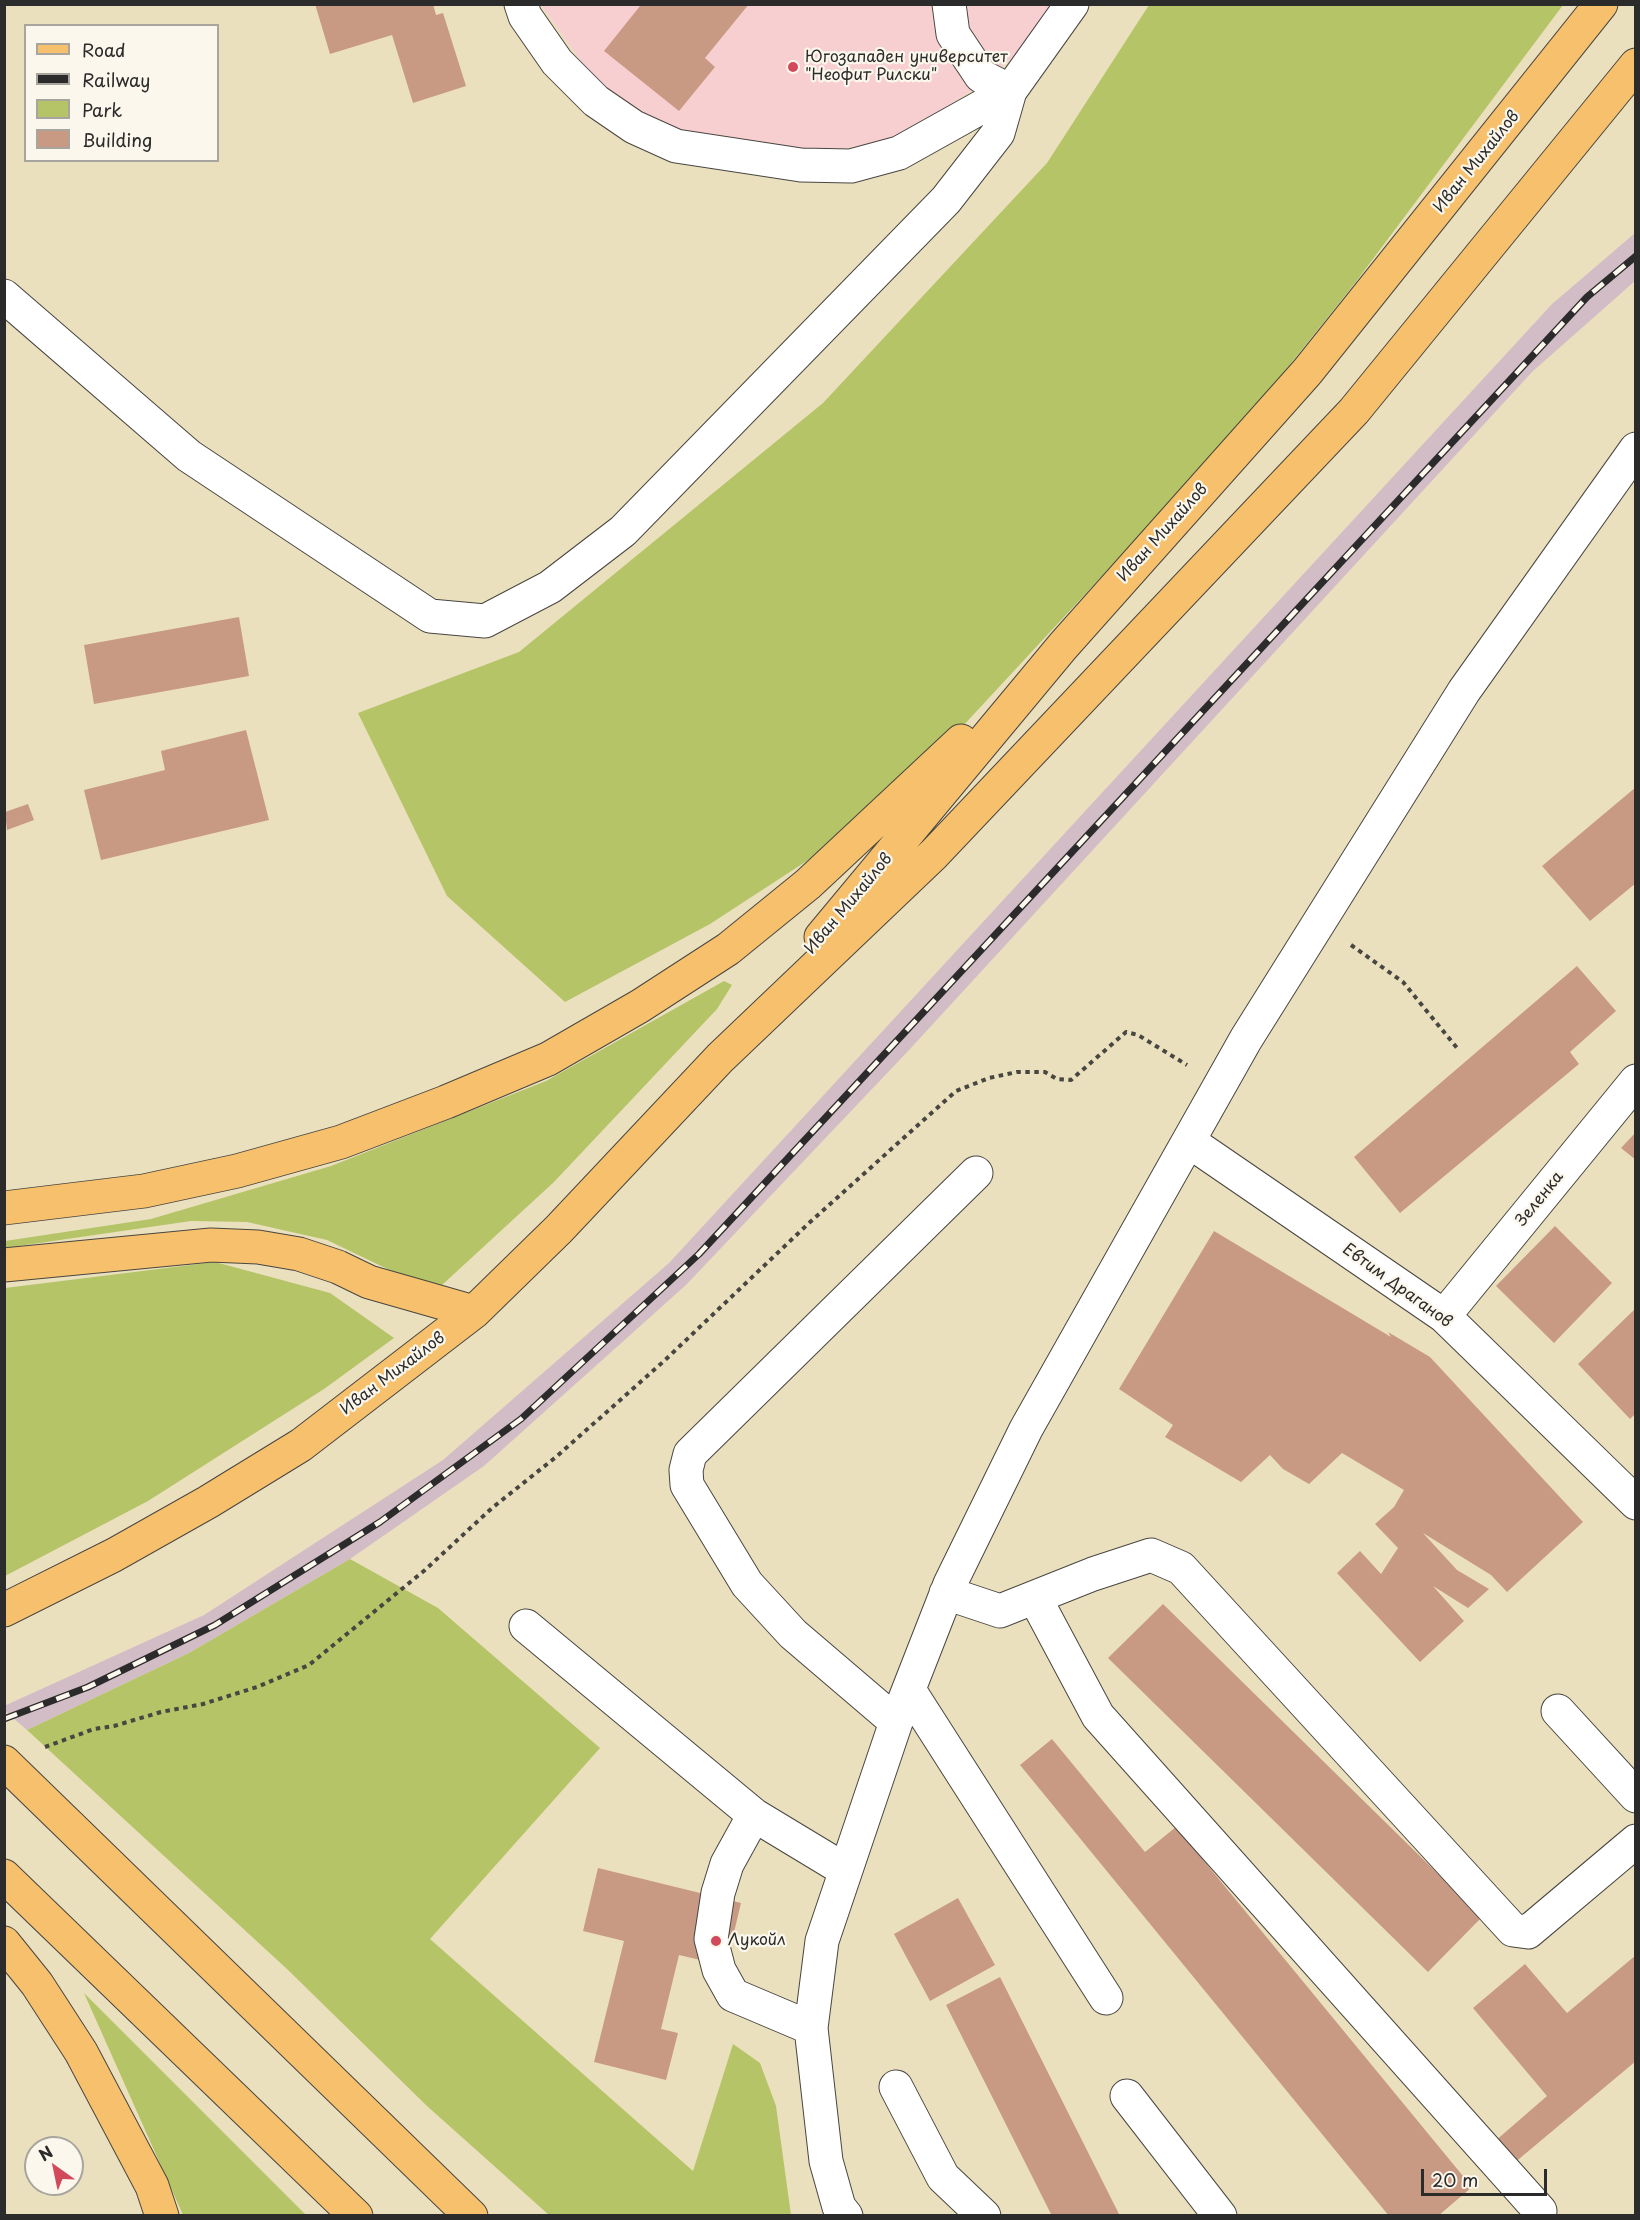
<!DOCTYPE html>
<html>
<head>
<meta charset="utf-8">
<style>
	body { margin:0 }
	#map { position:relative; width:1640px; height:2220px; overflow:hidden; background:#ebe0be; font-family:"Playpen Sans",sans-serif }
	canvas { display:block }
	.frame { position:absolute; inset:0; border:6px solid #2b2b2b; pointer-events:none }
	.legend { position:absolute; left:24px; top:24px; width:195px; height:138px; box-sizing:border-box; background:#fbf7ec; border:2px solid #a8a59f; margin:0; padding:8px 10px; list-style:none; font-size:18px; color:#2b2b2b }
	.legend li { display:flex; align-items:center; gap:12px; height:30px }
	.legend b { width:30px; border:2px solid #a8a59f }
	.north { position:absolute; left:24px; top:2136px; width:60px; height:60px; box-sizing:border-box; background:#fbf7ec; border:2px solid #a8a59f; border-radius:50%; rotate:327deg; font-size:16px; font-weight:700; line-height:24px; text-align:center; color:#2b2b2b }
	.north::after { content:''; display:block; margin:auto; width:21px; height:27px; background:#d1495b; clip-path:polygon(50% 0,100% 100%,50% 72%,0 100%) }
	.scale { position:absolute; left:1421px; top:2169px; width:126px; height:27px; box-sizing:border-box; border:3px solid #2b2b2b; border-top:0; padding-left:8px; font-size:18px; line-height:21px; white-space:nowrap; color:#2b2b2b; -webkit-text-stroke:4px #fbf7ec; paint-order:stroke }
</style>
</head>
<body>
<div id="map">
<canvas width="1640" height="2220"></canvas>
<div class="frame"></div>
<ul class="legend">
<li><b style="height:8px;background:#f7c06c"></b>Road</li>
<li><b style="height:8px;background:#2b2b2b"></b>Railway</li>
<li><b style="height:16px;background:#b4c467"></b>Park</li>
<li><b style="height:16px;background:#c89a84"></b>Building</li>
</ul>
<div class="north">N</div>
<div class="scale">20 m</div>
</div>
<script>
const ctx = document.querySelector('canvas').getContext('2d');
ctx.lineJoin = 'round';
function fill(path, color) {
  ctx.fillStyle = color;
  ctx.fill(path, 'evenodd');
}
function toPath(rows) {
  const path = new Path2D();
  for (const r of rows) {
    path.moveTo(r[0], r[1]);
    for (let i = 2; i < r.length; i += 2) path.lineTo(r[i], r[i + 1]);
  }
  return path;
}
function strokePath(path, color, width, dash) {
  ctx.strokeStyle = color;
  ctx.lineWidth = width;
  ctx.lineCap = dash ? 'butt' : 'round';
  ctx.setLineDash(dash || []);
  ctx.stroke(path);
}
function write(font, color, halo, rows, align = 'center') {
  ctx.font = font + ' "Playpen Sans",sans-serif';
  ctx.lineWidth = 4.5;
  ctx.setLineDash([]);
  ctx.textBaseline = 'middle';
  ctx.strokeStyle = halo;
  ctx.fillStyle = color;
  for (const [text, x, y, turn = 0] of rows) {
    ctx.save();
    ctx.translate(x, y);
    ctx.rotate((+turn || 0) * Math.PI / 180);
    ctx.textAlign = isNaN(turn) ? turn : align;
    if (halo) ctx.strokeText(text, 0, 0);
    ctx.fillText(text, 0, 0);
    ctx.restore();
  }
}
const built = toPath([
	[541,5,1060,5,1025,47,980,85,896,140,801,155,685,133,604,94]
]);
const industrial = toPath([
	[1635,233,1635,281,1532,372,910,1049,686,1285,484,1466,350,1559,189,1653,27,1730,5,1711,4,1706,204,1615,443,1460,669,1263,1552,304]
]);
const green = toPath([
	[1149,5,1563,5,1355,283,1241,426,885,810,710,924,565,1002,447,896,358,713,519,652,823,403,1047,163],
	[724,981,732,985,717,1009,554,1182,442,1285,400,1275,327,1240,247,1222,191,1221,5,1248,5,1241,151,1219,331,1166,546,1081],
	[215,1262,330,1293,394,1338,324,1389,148,1501,5,1576,5,1288],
	[350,1559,438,1608,600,1748,430,1939,693,2171,733,2044,760,2063,776,2106,791,2215,549,2215,427,2106,287,1969,27,1730,189,1653],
	[84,1993,306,2215,183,2215]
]);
const building = toPath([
	[315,4,433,4,436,15,443,13,466,86,413,103,392,35,330,54],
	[638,4,749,4,705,58,715,67,679,111,604,51,640,6],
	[239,617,249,676,94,704,84,645],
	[246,730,269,820,101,860,84,790,165,770,161,751],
	[1636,787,1636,883,1590,921,1542,866],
	[28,804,34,820,7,830,5,812],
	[1577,966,1616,1011,1570,1052,1579,1064,1400,1213,1354,1157],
	[1636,1132,1636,1160,1621,1148],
	[1555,1226,1612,1283,1554,1343,1496,1286],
	[1214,1231,1391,1337,1388,1332,1430,1357,1583,1522,1507,1592,1491,1575,1423,1533,1457,1570,1489,1589,1468,1608,1433,1586,1464,1621,1420,1662,1337,1573,1360,1551,1381,1574,1398,1548,1375,1524,1394,1507,1404,1490,1342,1453,1309,1484,1283,1469,1270,1455,1241,1482,1165,1437,1173,1425,1119,1389],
	[1636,1308,1636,1413,1630,1419,1578,1364],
	[1163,1604,1482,1917,1428,1972,1108,1658],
	[1052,1739,1145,1852,1176,1827,1472,2187,1438,2216,1389,2216,1020,1765],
	[598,1868,741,1903,726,1966,679,1955,661,2029,678,2033,666,2080,594,2062,624,1941,583,1931],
	[958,1898,995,1965,930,2001,894,1934],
	[1636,1955,1636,2061,1513,2164,1494,2142,1547,2096,1473,2008,1525,1964,1567,2013],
	[1000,1977,1120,2216,1052,2216,946,2005]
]);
const path = toPath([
	[1351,945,1403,982,1457,1048],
	[45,1747,94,1729,114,1726,161,1712,203,1704,257,1687,309,1665,425,1570,492,1508,556,1457,663,1362,809,1223,956,1091,989,1078,1017,1072,1045,1072,1057,1079,1071,1080,1126,1032,1138,1035,1187,1065]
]);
const minor = toPath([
	[521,4,525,16,557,62,596,101,634,127,676,146,801,165,851,166,899,153,1010,91],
	[949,4,953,34,981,76,1010,91],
	[4,296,189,456,430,616,485,621,550,587,623,531,946,200,998,133,1010,91,1072,4],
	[1190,1142,1444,1316,1636,1503],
	[1444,1316,1636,1081],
	[946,1593,1000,1611,1093,1574,1151,1555,1181,1568,1513,1930,1528,1932,1636,1841],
	[1035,1598,1098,1716,1540,2211],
	[526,1626,754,1815,845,1870],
	[909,1690,1106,1998],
	[1558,1711,1636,1796],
	[896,1722,793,1634,747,1584,687,1485,686,1470,690,1454,976,1173],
	[754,1815,727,1864,718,1893,711,1939,719,1970,733,1995,811,2028],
	[896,2087,943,2177,984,2216],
	[1127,2096,1220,2216],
	[846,2216,839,2207,826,2161,811,2028,822,1941,896,1722,950,1584,1026,1429,1246,1039,1464,691,1636,449]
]);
const major = toPath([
	[821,937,1063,646,1307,372,1601,4],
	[4,1208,144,1191,237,1171,341,1142,446,1102,548,1059,640,1006,728,949,808,884,961,741],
	[4,1265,211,1245,258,1247,299,1254,338,1267,369,1282,474,1312],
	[4,1610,114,1555,208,1502,301,1445,474,1312,559,1229,720,1058,934,854,1354,411,1636,65],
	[4,1762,471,2216],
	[4,1876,356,2216],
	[4,1943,37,1984,81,2052,152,2186,162,2216]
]);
const rail = toPath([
	[4,1719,88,1687,215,1625,380,1522,521,1419,699,1254,1587,297,1636,256]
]);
const markers = [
	[793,67,6,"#d1495b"],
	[716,1941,6,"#d1495b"]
];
const poiNames = [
	["Югозападен университет",805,58],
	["\"Неофит Рилски\"",805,76],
	["Лукойл",728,1941]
];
const streetNames = [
	["Иван Михайлов",1477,162,-51],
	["Иван Михайлов",1163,533,-48],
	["Иван Михайлов",849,904,-50],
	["Зеленка",1540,1199,-51],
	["Евтим Драганов",1397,1286,36],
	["Иван Михайлов",393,1374,-37]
];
fill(built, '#f7cfd1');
fill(industrial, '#d2bdc6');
fill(green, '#b4c467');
fill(building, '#c89a84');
strokePath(minor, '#484641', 35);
strokePath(major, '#484641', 35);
strokePath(path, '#484641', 4, [4.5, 4.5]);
strokePath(minor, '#fff', 33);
strokePath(major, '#f7c06c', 33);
strokePath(rail, '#2b2b2b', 7);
strokePath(rail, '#fbf7ec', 4.5, [14]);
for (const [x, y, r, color] of markers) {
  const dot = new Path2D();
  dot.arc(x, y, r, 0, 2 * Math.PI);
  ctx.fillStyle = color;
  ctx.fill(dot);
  strokePath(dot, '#fbf7ec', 2);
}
write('16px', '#2b2b2b', '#fbf7ec', poiNames, 'left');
write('16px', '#2b2b2b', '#fbf7ec', streetNames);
</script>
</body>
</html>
